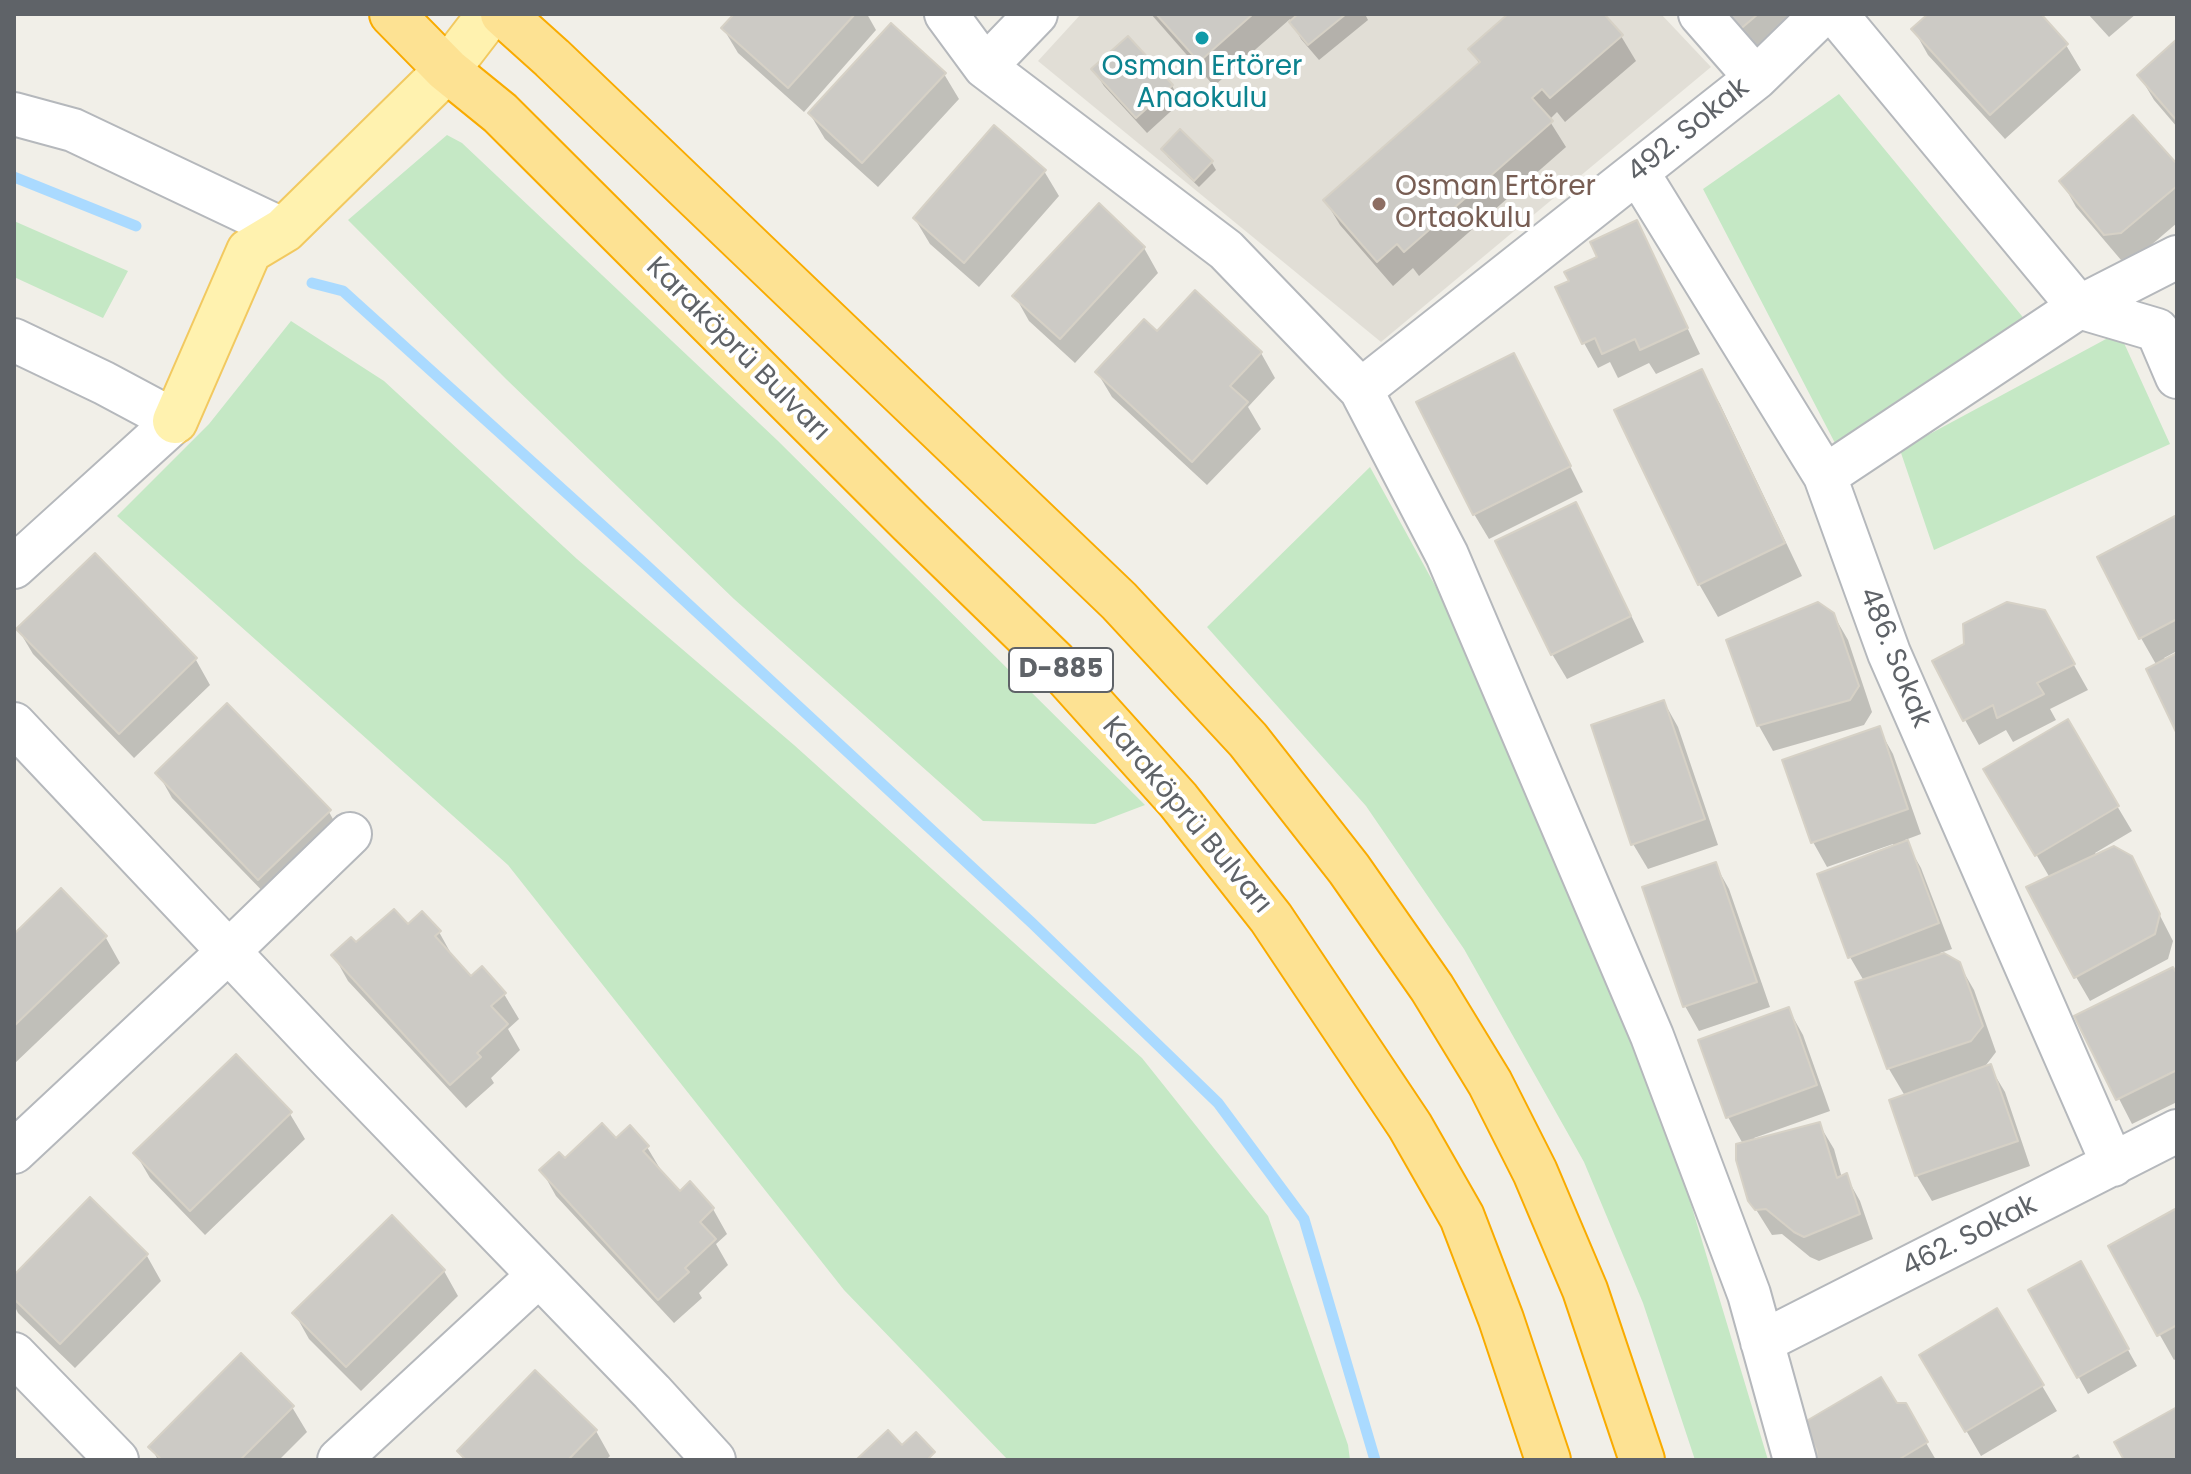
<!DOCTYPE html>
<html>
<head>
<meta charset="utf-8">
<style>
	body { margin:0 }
	#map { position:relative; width:2191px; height:1474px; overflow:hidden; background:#f1efe8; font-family:Poppins,sans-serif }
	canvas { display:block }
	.frame { position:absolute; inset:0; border:16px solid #5f6368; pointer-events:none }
</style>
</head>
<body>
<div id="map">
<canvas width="2191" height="1474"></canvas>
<div class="frame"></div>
</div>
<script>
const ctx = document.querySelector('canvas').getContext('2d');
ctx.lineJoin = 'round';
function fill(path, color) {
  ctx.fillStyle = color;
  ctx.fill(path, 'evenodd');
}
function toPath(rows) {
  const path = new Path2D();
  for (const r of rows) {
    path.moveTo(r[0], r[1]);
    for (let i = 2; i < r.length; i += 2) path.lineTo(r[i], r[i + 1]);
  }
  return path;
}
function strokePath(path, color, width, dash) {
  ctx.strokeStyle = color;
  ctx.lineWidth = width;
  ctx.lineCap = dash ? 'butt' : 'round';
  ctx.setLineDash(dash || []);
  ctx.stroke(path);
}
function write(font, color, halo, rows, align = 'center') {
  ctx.font = font + ' Poppins,sans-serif';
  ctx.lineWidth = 8;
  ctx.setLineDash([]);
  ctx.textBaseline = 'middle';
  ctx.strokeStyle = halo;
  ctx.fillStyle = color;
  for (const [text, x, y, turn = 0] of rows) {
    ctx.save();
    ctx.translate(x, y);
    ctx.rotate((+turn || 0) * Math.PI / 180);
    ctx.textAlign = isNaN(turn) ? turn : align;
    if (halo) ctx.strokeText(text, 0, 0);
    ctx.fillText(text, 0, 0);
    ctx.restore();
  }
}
const education = toPath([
	[1081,14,1661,14,1711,67,1381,342,1038,61]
]);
const green = toPath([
	[1839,94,2026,321,1836,445,1703,189],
	[447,135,462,143,777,440,1145,805,1095,824,983,821,734,599,506,379,348,220],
	[14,221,128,271,103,318,14,277],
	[291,321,384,381,577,559,794,745,1142,1058,1268,1216,1348,1445,1350,1460,1008,1460,844,1290,508,865,117,516,209,424],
	[2119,332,2170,444,1934,550,1900,450],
	[1370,467,1454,620,1584,911,1681,1171,1768,1460,1695,1460,1643,1303,1584,1162,1464,949,1366,806,1207,627]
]);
const shadow = toPath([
	[736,14,867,14,876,30,804,112,738,53,723,28],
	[1151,14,1365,14,1368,20,1319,60,1301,39,1290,19,1214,86],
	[1511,14,1602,14,1621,36,1636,61,1565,122,1557,112,1549,120,1566,147,1419,276,1413,268,1393,286,1340,225,1325,200,1480,65,1471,49],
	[1705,14,1802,14,1746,62],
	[1931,14,2038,14,2066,45,2081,70,2005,139,1928,55,1914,30],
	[2088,14,2136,14,2109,37],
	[2177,42,2177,127,2154,100,2139,75],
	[1094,70,1172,86,1181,102,1147,133,1104,86],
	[944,74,959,99,878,187,825,139,810,114],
	[1180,132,1212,163,1216,170,1199,187,1168,157,1164,150],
	[2177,167,2177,223,2136,258,2121,260,2076,207,2062,182],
	[1044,171,1059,196,979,287,930,244,915,219],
	[1636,222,1700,354,1656,374,1649,363,1618,378,1610,362,1598,368,1584,343,1571,282],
	[1144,248,1158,273,1075,363,1029,321,1015,296],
	[1157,334,1261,353,1275,378,1248,407,1261,429,1207,485,1112,397,1097,372],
	[1701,372,1720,404,1802,576,1718,617,1699,584],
	[1527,380,1583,492,1489,539,1474,514],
	[2177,517,2177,651,2164,658,2166,661,2177,656,2177,729,2157,666,2141,638],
	[1589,529,1644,642,1567,679,1552,654],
	[95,556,196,660,210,685,134,758,33,654,18,629],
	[2044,612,2088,690,2050,709,2056,720,2013,742,2006,730,1979,745,1965,720],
	[1833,614,1848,640,1872,712,1864,725,1773,751,1759,726,1729,641],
	[1664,702,1678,727,1718,845,1648,869,1633,844],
	[2067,722,2132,831,2095,853,2097,856,2130,857,2173,941,2168,959,2090,1001,2076,977,2050,878,1986,769],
	[1879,729,1893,754,1921,834,1905,840,1921,868,1952,949,1940,953,1959,964,1974,990,1996,1052,1983,1069,1990,1067,2005,1092,2030,1166,1932,1201,1917,1176,1892,1101,1905,1096,1889,1069,1857,983,1864,981,1850,957,1894,847,1893,844,1827,867,1813,842],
	[158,773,329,812,343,837,274,903,172,798],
	[1715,864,1729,889,1770,1007,1699,1031,1685,1006],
	[61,891,106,938,120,963,14,1064,14,936],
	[407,926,439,932,453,957,471,978,504,994,519,1019,508,1029,520,1050,491,1078,494,1083,466,1108,348,981,334,956],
	[2177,977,2177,1102,2132,1124,2077,1017],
	[1789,1010,1803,1035,1830,1111,1754,1138,1755,1141,1819,1124,1834,1149,1842,1178,1846,1176,1860,1201,1873,1239,1819,1261,1810,1257,1782,1234,1772,1235,1750,1200,1743,1144,1728,1117,1701,1041],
	[235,1057,290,1114,305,1139,205,1235,150,1178,136,1154],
	[616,1141,647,1147,662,1172,679,1194,713,1209,727,1234,716,1244,728,1265,699,1293,702,1298,674,1323,556,1196,542,1171],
	[90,1200,147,1256,161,1281,75,1368,18,1313,14,1305,14,1277],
	[2177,1210,2177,1358,2174,1360,2110,1247],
	[2080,1264,2137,1366,2088,1394,2031,1291],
	[444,1271,458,1296,361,1391,309,1339,295,1314],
	[1997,1310,2057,1411,1981,1456,1922,1355],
	[1904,1405,1936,1460,1819,1460],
	[292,1407,307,1432,279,1460,158,1460,151,1447],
	[596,1431,610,1456,606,1460,464,1460,459,1451],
	[2078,1454,2081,1460,2068,1460]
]);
const stream = toPath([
	[14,177,136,226],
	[312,283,343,291,645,564,1032,923,1218,1103,1304,1219,1375,1460]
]);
const building = toPath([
	[734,14,855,14,788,88,721,28,734,14],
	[1156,14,1253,14,1199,62,1156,14],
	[1298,14,1346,14,1308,45,1289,22,1298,14],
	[1508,14,1604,14,1623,35,1550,98,1542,89,1532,98,1553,121,1404,252,1397,244,1377,262,1323,200,1480,62,1468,49,1508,14],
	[1709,14,1758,14,1730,38,1709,14],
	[1928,14,2041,14,2068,44,1990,115,1911,29,1928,14],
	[891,23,946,73,862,163,808,113,891,23],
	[1128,36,1173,85,1136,118,1091,69,1128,36],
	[2177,39,2177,121,2137,75,2177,39],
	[2133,115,2177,164,2177,186,2121,233,2104,235,2059,181,2133,115],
	[994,125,1046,170,964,263,913,218,994,125],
	[1180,129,1213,161,1194,181,1161,149,1180,129],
	[1099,203,1145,247,1060,339,1012,296,1099,203],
	[1637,220,1688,328,1640,350,1635,339,1602,354,1595,338,1582,344,1555,287,1569,281,1564,272,1597,257,1590,242,1637,220],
	[1195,290,1262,352,1230,386,1248,402,1192,462,1095,372,1144,319,1157,331,1195,290],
	[1514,353,1571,466,1473,515,1416,402,1514,353],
	[1702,369,1785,543,1698,585,1614,410,1702,369],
	[1576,502,1631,616,1551,655,1495,541,1576,502],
	[2177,515,2177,619,2139,639,2097,557,2177,515],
	[95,553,197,658,119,734,16,629,95,553],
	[1818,602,1834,613,1859,686,1850,700,1757,726,1726,640,1818,602],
	[2007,602,2045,610,2075,664,2037,683,2044,694,1997,718,1993,705,1963,721,1932,661,1964,644,1963,624,2007,602],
	[2177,653,2177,734,2146,669,2177,653],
	[1664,700,1705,819,1631,845,1591,725,1664,700],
	[227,703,331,810,258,880,155,773,227,703],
	[2068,719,2119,806,2035,856,1983,769,2068,719],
	[1880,726,1908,809,1811,843,1782,760,1880,726],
	[1908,840,1939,923,1848,958,1817,874,1908,840],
	[2114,846,2132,856,2160,914,2155,934,2074,978,2026,887,2114,846],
	[1716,862,1757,982,1683,1007,1642,887,1716,862],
	[61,888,107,936,14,1026,14,934,61,888],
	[394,909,408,924,422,911,441,931,435,936,471,976,482,966,506,993,491,1006,508,1024,477,1053,481,1057,450,1085,331,955,351,937,356,942,394,909],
	[1944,953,1960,962,1983,1026,1971,1041,1887,1069,1855,982,1944,953],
	[2173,967,2177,974,2177,1070,2116,1100,2074,1016,2173,967],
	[1789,1007,1817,1085,1726,1118,1698,1040,1789,1007],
	[236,1054,292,1112,190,1211,133,1153,236,1054],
	[1991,1064,2018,1141,1915,1176,1889,1100,1991,1064],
	[1820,1122,1837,1178,1847,1173,1860,1214,1804,1237,1794,1232,1766,1209,1755,1210,1748,1201,1736,1160,1736,1144,1820,1122],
	[602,1123,616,1138,630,1125,649,1146,643,1151,680,1191,690,1181,714,1208,700,1222,716,1239,685,1268,689,1272,658,1300,539,1170,559,1152,565,1158,602,1123],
	[90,1197,148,1254,60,1344,14,1299,14,1275,90,1197],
	[2177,1208,2177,1325,2157,1336,2108,1246,2177,1208],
	[392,1215,445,1270,346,1367,292,1313,392,1215],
	[2081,1261,2129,1349,2077,1378,2028,1290,2081,1261],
	[1997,1308,2044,1385,1965,1432,1919,1355,1997,1308],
	[241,1353,294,1406,240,1460,162,1460,148,1447,241,1353],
	[535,1370,597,1430,568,1460,466,1460,457,1451,535,1370],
	[1881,1377,1897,1403,1906,1403,1928,1442,1898,1460,1817,1460,1817,1451,1803,1423,1881,1377],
	[2177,1407,2177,1460,2124,1460,2114,1442,2177,1407],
	[888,1430,902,1445,916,1432,935,1452,929,1458,931,1460,856,1460,888,1430]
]);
const minor = toPath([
	[946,14,985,67,1226,250,1361,390,1447,555,1652,1036,1749,1294,1795,1460],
	[1700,14,1756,78],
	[1836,14,2079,307,2157,330,2177,377],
	[985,67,1036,14],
	[14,114,73,130,284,230],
	[1634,175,1648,189,1825,476,1889,653,2113,1165],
	[14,340,104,383,175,421,14,567],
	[1361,390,1756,78,1822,14],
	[1825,476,2079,307,2177,257],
	[14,724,333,1062,652,1392,714,1460],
	[14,1152,229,951,350,834],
	[1762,1342,2177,1131],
	[14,1354,117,1460],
	[339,1460,539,1275]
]);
const major = toPath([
	[175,421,249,251,284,230,447,70,490,14]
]);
const highway = toPath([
	[392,14,447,70,500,113,910,522,1054,662,1178,800,1271,918,1410,1126,1462,1217,1501,1319,1548,1460],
	[503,14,552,58,1119,601,1248,740,1349,869,1432,988,1490,1083,1535,1172,1585,1290,1642,1460]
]);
const markers = [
	[1202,38,8,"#0f9aa8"],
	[1379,204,8,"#8d6e63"]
];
const shields = [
	[1061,670,104]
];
const shieldNames = [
	["D-885",1061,670]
];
const cultureNames = [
	["Osman Ertörer",1202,68],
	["Anaokulu",1202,100]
];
const streetNames = [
	["492. Sokak",1689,131,-39],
	["Karaköprü Bulvarı",737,350,45],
	["486. Sokak",1894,658,68],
	["Karaköprü Bulvarı",1186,816,50],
	["462. Sokak",1970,1237,-27]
];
const educationNames = [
	["Osman Ertörer",1395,188],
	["Ortaokulu",1395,220]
];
fill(education, '#e1ded6');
fill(green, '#c5e8c5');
fill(shadow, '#0003');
strokePath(stream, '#aadaff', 11);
fill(building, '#cccac5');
strokePath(building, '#d6d1c6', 2);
strokePath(minor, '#b5b8bc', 46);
strokePath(major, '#f2c960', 48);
strokePath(highway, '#f9ab00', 48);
strokePath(minor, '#fff', 42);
strokePath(major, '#fff2af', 44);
strokePath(highway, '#fde293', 44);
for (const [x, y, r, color] of markers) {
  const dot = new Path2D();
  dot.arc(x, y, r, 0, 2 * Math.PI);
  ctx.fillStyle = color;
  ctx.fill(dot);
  strokePath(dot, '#fff', 3);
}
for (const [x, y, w] of shields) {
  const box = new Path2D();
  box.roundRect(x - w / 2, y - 22, w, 44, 6);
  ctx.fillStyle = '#fff';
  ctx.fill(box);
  strokePath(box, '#5f6368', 2);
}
write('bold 26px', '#5f6368', null, shieldNames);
write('28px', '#0d838f', '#fff', cultureNames);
write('28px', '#5f6368', '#fff', streetNames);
write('28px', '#785e54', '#fff', educationNames, 'left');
</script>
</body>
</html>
